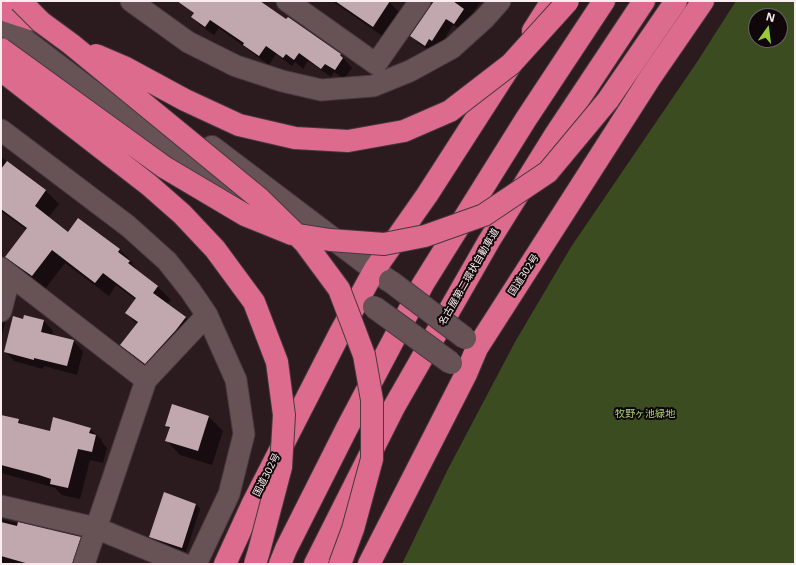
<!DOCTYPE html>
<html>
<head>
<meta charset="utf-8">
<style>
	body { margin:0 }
	#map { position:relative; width:796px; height:565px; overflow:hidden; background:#2b1a1e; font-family:"Noto Sans",sans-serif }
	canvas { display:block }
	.frame { position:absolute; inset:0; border:2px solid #faedf0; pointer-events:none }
	.north { position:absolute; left:748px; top:8px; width:40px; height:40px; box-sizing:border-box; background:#0f0709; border:1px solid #6d6365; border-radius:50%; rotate:14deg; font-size:11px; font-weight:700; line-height:16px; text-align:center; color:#faedf0 }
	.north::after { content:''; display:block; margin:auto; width:14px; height:18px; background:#98cb36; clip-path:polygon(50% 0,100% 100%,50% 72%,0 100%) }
</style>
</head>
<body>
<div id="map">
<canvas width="796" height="565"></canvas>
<div class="frame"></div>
<div class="north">N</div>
</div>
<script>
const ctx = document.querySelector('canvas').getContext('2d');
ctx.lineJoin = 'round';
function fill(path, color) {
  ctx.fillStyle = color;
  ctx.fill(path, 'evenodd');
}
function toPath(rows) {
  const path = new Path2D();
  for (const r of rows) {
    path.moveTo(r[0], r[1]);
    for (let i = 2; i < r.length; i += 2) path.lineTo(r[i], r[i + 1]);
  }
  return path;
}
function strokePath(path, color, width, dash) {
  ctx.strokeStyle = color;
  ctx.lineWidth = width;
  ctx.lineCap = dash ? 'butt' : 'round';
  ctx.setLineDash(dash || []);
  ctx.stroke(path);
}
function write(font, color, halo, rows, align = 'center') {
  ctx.font = font + ' "Noto Sans","Noto Sans JP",sans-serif';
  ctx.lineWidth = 4;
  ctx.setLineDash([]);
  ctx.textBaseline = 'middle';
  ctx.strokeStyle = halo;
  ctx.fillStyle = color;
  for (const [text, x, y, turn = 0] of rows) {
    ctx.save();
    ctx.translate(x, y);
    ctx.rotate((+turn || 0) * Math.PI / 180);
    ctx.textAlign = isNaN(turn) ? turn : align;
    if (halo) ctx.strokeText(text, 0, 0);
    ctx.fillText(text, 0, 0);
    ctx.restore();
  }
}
const green = toPath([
	[736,1,795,1,795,564,402,564,448,469,515,342,571,247,697,62],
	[756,16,780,16,780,40,756,40]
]);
const shadow = toPath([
	[192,1,258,1,340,54,352,68,344,79,334,72,331,77,308,61,303,69,295,62,292,66,276,54,269,65,219,28,214,35,201,26,192,17,194,14,187,7],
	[332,1,388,1,400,13,384,37],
	[435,1,481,1,461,30,453,25,439,48,432,52,418,43,411,36],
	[1,157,46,191,59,204,48,218,68,233,78,219,120,250,133,263,132,264,142,275,158,287,171,300,167,305,186,318,199,331,158,376,135,358,122,345,137,324,126,313,136,300,116,285,109,296,65,263,45,289,19,270,6,257,27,230,1,211],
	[1,305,8,312,1,338],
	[24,320,44,321,53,331,52,336,73,341,83,351,77,375,44,366,43,369,14,361,5,351],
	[173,405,209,417,223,431,212,465,180,455,167,441,170,429,166,425],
	[4,417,19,420,24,426,50,432,90,429,102,440,102,442,107,448,103,463,90,460,80,499,62,495,55,488,52,487,1,473,1,427],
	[196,504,200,509,186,552,155,541,150,537],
	[1,519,76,537,86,546,81,564,1,564]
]);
const building = toPath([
	[177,1,260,1,286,19,288,17,341,54,340,55,343,58,335,70,325,64,321,69,299,53,294,60,286,54,283,58,266,46,259,56,243,45,244,43,210,20,205,27,191,17,194,13],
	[335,1,390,1,373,27],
	[434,1,453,1,464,9,454,24,446,19,432,41,429,39,425,46,410,36],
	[7,161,46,190,35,206,68,232,78,218,120,249,118,252,130,261,128,263,158,286,153,293,186,317,176,330,145,364,120,345,138,322,125,313,136,298,103,273,95,283,52,250,32,276,5,257,27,228,1,209,1,169],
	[24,315,44,320,41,332,74,340,67,366,34,358,34,360,4,352,13,316,23,319],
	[172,404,209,416,198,451,165,441,170,427,165,426],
	[1,415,19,419,18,423,50,431,53,417,91,428,89,433,96,435,92,452,78,449,68,488,50,484,51,479,39,475,1,465],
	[164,492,196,504,182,548,149,537],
	[1,522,17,526,18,522,81,537,72,564,29,564,1,556]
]);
const street = toPath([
	[131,1,188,42,236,66,282,81,321,90,373,86,410,71,452,48,484,19,500,1],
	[287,1,376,64,420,1],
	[1,130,128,226,167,261,190,290,207,315,236,380,244,434,229,494,196,564],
	[1,268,146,380],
	[1,311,10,276],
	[1,506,96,528,183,564],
	[84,564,146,380,207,315]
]);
const secondary = toPath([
	[1,22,235,200],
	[212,147,389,281]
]);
const highway = toPath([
	[1,9,41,22],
	[533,31,552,1],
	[608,100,676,1],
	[225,564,252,505,340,333,375,269,427,195,510,66],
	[280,564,286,549,347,428,423,284,526,119,604,1],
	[315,564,394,407,489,241,555,135,644,1],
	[369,564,466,374,477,348,650,78,703,1]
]);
const secondaryBridge = toPath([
	[390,281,465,338],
	[374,307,451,363]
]);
const highwayBridge = toPath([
	[20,1,41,22,71,44,260,199,305,243,339,289,364,355,372,400,372,459,353,529,340,564],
	[1,49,164,167,245,215,292,234,330,240,384,244,425,236,484,215,548,172,608,100],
	[96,55,124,67,185,100,239,125,295,138,348,141,404,131,450,111,511,64,568,1],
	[1,70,149,185,182,214,215,249,254,302,277,362,284,415,281,467,259,551,255,564]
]);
const streetNames = [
	["国道302号",524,275,-57],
	["名古屋第二環状自動車道",469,277,-60],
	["国道302号",267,475,-63]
];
const parkNames = [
	["牧野ヶ池緑地",645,414]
];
fill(green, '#3b4d20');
fill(shadow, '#0007');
fill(building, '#c0a8ae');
strokePath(street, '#46383b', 23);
strokePath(secondary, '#46383b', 24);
strokePath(highway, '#46383b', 24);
strokePath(street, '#675256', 21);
strokePath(secondary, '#675256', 22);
strokePath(highway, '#dc6b8d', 22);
strokePath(secondaryBridge, '#46383b', 24, []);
strokePath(highwayBridge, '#46383b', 24, []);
strokePath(secondaryBridge, '#675256', 22);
strokePath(highwayBridge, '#dc6b8d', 22);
write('10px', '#faedf0', '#0f0709', streetNames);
write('10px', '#aad071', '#0f0709', parkNames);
</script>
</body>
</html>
